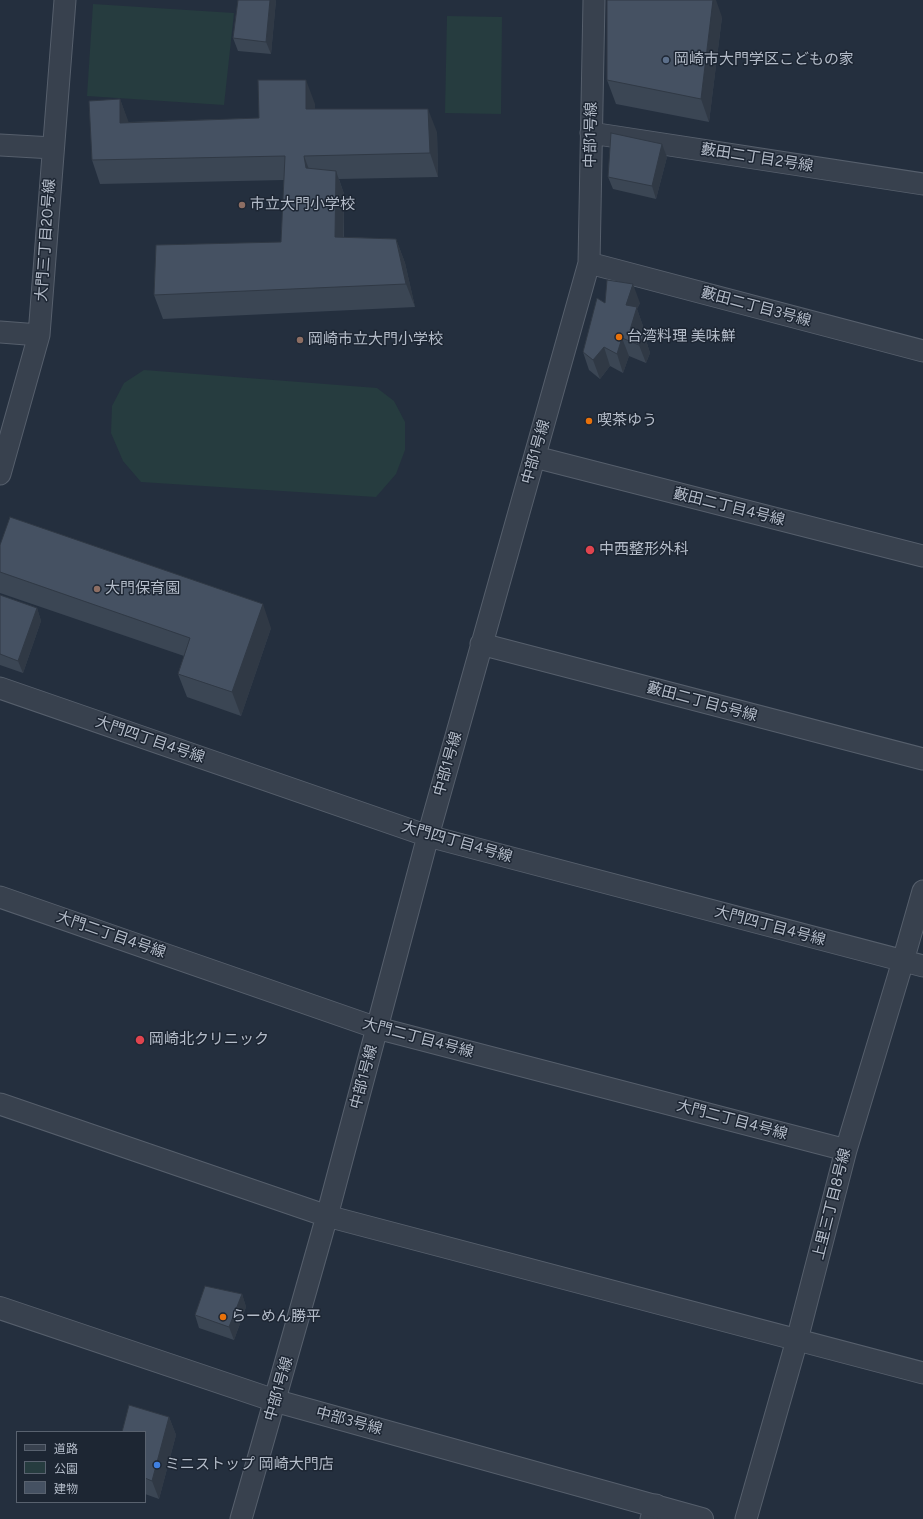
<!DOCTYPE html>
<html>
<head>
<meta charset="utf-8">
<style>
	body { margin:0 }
	#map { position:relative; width:923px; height:1519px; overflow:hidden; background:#242f3e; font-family:Figtree,"Noto Sans JP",sans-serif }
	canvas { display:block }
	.legend { position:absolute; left:16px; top:1431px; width:130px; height:72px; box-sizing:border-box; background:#1d2633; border:1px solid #59626f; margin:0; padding:5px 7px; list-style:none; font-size:12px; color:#b4bcc9 }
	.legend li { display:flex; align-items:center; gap:8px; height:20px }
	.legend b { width:20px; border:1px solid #59626f }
</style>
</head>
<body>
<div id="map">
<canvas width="923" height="1519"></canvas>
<ul class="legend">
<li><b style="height:5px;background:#38414e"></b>道路</li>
<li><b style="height:11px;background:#263c3f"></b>公園</li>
<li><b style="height:11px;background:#455162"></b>建物</li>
</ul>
</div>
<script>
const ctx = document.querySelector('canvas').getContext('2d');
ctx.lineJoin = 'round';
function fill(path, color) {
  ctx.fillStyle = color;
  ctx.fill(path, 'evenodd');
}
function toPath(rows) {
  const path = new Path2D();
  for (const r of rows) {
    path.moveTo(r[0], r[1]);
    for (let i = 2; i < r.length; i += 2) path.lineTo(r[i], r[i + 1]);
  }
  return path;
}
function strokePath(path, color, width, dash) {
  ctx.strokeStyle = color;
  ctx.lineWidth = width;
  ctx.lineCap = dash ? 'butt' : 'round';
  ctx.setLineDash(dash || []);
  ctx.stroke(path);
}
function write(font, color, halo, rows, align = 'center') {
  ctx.font = font + ' Figtree,"Noto Sans JP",sans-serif';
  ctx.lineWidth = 3;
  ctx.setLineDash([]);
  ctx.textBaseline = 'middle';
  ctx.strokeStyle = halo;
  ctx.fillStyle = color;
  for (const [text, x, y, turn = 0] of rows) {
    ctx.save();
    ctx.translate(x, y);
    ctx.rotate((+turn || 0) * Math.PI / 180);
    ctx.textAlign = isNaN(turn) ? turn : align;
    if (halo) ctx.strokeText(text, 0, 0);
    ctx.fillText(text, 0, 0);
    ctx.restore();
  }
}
const green = toPath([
	[93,4,234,13,224,105,87,96],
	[447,16,502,17,501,114,445,113],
	[144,370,377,388,394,401,405,422,405,450,396,474,376,497,141,482,123,461,111,433,112,406,124,383]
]);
const minor = toPath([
	[591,133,923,184],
	[0,145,53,148],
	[589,263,923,351],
	[0,332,39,335],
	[535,457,923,556],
	[0,474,39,335,65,0],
	[481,644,923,759],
	[0,688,428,836,923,966],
	[0,897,377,1028,846,1150],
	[0,1104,327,1216,923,1373],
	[241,1519,327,1216,428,836,589,263,594,0],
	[651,1519,656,1505],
	[746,1519,797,1340,846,1150,903,961,923,891]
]);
const tertiary = toPath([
	[0,1308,276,1401,702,1519]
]);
const wall = toPath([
	[238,0,276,0,271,54,238,51,233,38],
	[722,17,709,122,616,104,607,80],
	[120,99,128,122,259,118,315,104,315,109,437,132,438,177,339,179,344,194,344,237,396,239,405,263,415,307,163,319,154,295,281,242,284,180,100,184,92,160],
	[662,144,667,157,656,199,613,189,608,177],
	[605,303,640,303,637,309,643,326,641,334,644,334,650,353,646,363,629,356,623,373,610,366,600,379,589,370,583,352],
	[0,545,271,628,241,716,187,697,178,674,184,656,0,593],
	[0,595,37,608,41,621,23,673,0,665],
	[242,1294,246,1307,234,1340,199,1328,195,1315],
	[169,1417,176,1435,159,1499,145,1494,145,1432]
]);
const shadedWall = toPath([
	[270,0,276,0,271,54,266,42],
	[713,0,716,0,722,17,709,122,701,99],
	[306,80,315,104,315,132,306,109],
	[120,99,129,123,120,123],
	[428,109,437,132,438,177,430,153],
	[662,144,667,157,656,199,652,186],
	[304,156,313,180,306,168],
	[336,171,344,194,343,261,335,237],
	[396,239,405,263,415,307,406,284],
	[633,284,640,303,637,309,643,326,637,344,630,330,626,305],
	[644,334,650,353,646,363,639,345],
	[622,338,629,356,623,373,617,354],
	[604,347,610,366,600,379,593,360],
	[263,604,271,628,241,716,232,692],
	[37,608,41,621,23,673,18,661],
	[242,1294,246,1307,234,1340,229,1327],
	[169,1417,176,1435,159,1499,152,1481]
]);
const building = toPath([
	[238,0,270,0,266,42,233,38,238,0],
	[607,0,713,0,701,99,607,80,607,0],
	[258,80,306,80,306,109,428,109,430,153,304,156,306,168,336,171,335,237,396,239,406,284,154,295,156,245,281,242,285,156,92,160,89,101,120,99,120,123,259,118,258,80],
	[611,133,662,144,652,186,608,177,611,133],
	[607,280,633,284,626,305,637,307,630,330,644,334,639,345,622,338,617,354,604,347,593,360,583,352,597,298,605,303,607,280],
	[10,517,263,604,232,692,178,674,190,638,0,572,0,545,10,517],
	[0,595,37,608,18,661,0,654,0,595],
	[205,1286,242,1294,229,1327,195,1315,205,1286],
	[129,1405,169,1417,152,1481,145,1478,145,1432,122,1432,129,1405]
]);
const markers = [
	[666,60,4,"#5c6f8a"],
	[242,205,4,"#8d6e63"],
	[619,337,4,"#e8710a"],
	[300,340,4,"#8d6e63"],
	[589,421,4,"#e8710a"],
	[590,550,5,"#e0444e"],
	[97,589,4,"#8d6e63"],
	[140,1040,5,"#e0444e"],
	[223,1317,4,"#e8710a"],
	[157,1465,4,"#3f7fe0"]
];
const poiNames = [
	["岡崎市大門学区こどもの家",674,60],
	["市立大門小学校",250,205],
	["台湾料理 美味鮮",627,337],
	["岡崎市立大門小学校",308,340],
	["喫茶ゆう",597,421],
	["中西整形外科",599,550],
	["大門保育園",105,589],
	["岡崎北クリニック",149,1040],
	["らーめん勝平",231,1317],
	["ミニストップ 岡崎大門店",165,1465]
];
const streetNames = [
	["中部1号線",591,135,-89],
	["藪田二丁目2号線",757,158,9],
	["大門三丁目20号線",46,240,-86],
	["藪田二丁目3号線",756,307,15],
	["中部1号線",536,452,-74],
	["藪田二丁目4号線",729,507,14],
	["藪田二丁目5号線",702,702,15],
	["大門四丁目4号線",150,740,19],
	["中部1号線",448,764,-74],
	["大門四丁目4号線",457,842,16],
	["大門四丁目4号線",770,926,15],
	["大門二丁目4号線",111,935,19],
	["大門二丁目4号線",418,1038,15],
	["中部1号線",364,1077,-75],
	["大門二丁目4号線",732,1120,15],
	["上里三丁目8号線",832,1204,-76],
	["中部1号線",279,1389,-74],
	["中部3号線",349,1421,15]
];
fill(green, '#263c3f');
strokePath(minor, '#565f6c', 23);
strokePath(tertiary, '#565f6c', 24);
strokePath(minor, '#38414e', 21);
strokePath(tertiary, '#38414e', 22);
fill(wall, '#3b4654');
fill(shadedWall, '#303945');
fill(building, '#455162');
strokePath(building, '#303945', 1);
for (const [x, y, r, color] of markers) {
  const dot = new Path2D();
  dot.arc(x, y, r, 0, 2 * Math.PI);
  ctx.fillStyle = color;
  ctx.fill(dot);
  strokePath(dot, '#1d2633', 1.5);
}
write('15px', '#b4bcc9', '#1d2633', poiNames, 'left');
write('15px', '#b4bcc9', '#1d2633', streetNames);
</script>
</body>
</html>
